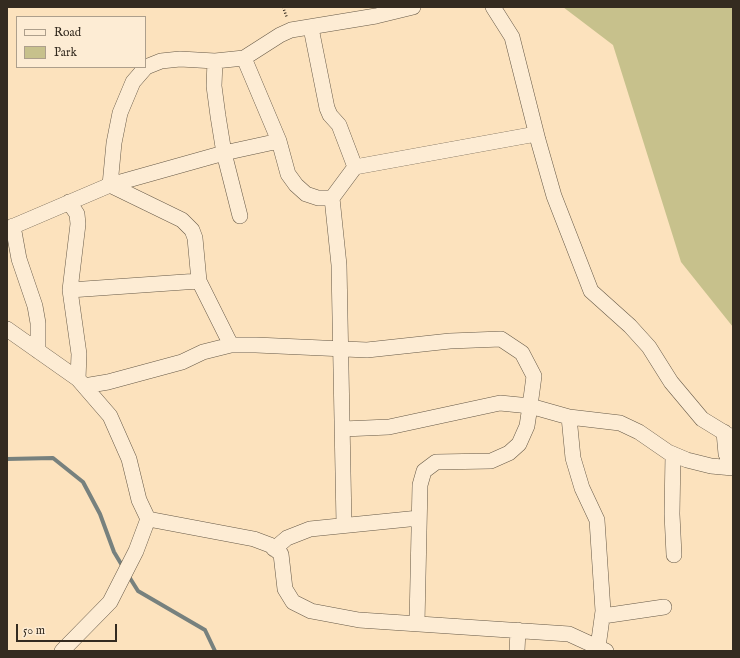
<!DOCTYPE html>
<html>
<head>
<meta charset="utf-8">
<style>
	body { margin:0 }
	#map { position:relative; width:740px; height:658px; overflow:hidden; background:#fce2bd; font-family:"IM FELL English",serif }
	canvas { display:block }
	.frame { position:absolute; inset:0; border:8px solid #342b20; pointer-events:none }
	.legend { position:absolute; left:16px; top:16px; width:130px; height:52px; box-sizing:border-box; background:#fdecd4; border:1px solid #ad9f8c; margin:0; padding:5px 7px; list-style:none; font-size:12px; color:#342b20 }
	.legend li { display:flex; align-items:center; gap:8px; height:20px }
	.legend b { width:20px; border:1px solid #ad9f8c }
	.scale { position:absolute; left:16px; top:624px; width:101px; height:18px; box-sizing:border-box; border:2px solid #342b20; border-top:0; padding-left:5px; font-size:12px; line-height:14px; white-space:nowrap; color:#342b20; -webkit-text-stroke:3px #fdecd4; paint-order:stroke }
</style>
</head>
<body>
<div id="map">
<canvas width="740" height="658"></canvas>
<div class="frame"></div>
<ul class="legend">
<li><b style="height:5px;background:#fdecd4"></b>Road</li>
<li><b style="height:11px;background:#c7c18c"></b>Park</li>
</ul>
<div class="scale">50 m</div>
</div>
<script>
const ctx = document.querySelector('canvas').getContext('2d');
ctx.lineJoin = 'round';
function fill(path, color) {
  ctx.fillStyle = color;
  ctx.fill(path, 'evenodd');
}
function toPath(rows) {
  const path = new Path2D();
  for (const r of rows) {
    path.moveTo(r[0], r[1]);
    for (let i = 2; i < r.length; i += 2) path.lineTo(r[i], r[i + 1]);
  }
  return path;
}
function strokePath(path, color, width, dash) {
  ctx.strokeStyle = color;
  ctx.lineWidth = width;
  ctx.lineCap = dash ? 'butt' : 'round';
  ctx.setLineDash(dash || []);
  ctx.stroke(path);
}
const green = toPath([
	[563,7,733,7,733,327,681,262,613,45]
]);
const stream = toPath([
	[7,459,53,458,83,482,100,514,114,552,123,567],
	[128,575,138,591,205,630,215,651]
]);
const path = toPath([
	[283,7,287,18]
]);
const minor = toPath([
	[493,7,512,37,538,140,554,196,591,291,630,326,649,347,671,382,702,419,733,438],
	[311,28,327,108,330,115,339,125,355,167,536,134],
	[244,58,279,141,288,174,296,185,306,194,318,198,332,198],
	[215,61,214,86,218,116,224,153,240,216],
	[110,185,224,153,279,141],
	[110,185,182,220,192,230,195,238,199,281],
	[69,202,77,214,78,224,70,290],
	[13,226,19,259,35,306,38,323,38,351],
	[7,229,110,185,114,143,120,113,133,82,146,67,161,61,180,59,215,61,244,58,280,35,291,30,376,16,413,7],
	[7,329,78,379,110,416,129,459,139,500,148,519],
	[78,379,79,354,70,290,199,281,231,345],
	[84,386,108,382,182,362,203,352,231,345,256,345,367,350,450,341,501,339,522,353,534,376,530,406,569,417,573,458,582,488,597,520,603,611,598,647],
	[569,417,620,423,639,432,668,452,687,460,711,466,733,468],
	[343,429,389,427,500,403,530,406,527,426,519,444,509,453,491,461,436,462,424,471,420,485,417,623],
	[724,432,726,454,733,468],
	[673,454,672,514,674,555],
	[148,519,254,539,270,545,281,554,285,589,293,602,311,611,359,620,569,634,606,651],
	[344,524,339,265,332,198,355,167],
	[274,549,287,538,310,529,419,518],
	[603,616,664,607],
	[62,651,110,602,136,551,148,519],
	[517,651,518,630]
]);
fill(green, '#c7c18c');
strokePath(stream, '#77817e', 4);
strokePath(minor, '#665947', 16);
strokePath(path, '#342b20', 2.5, [1, 2]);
strokePath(minor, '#fdecd4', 15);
</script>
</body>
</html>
